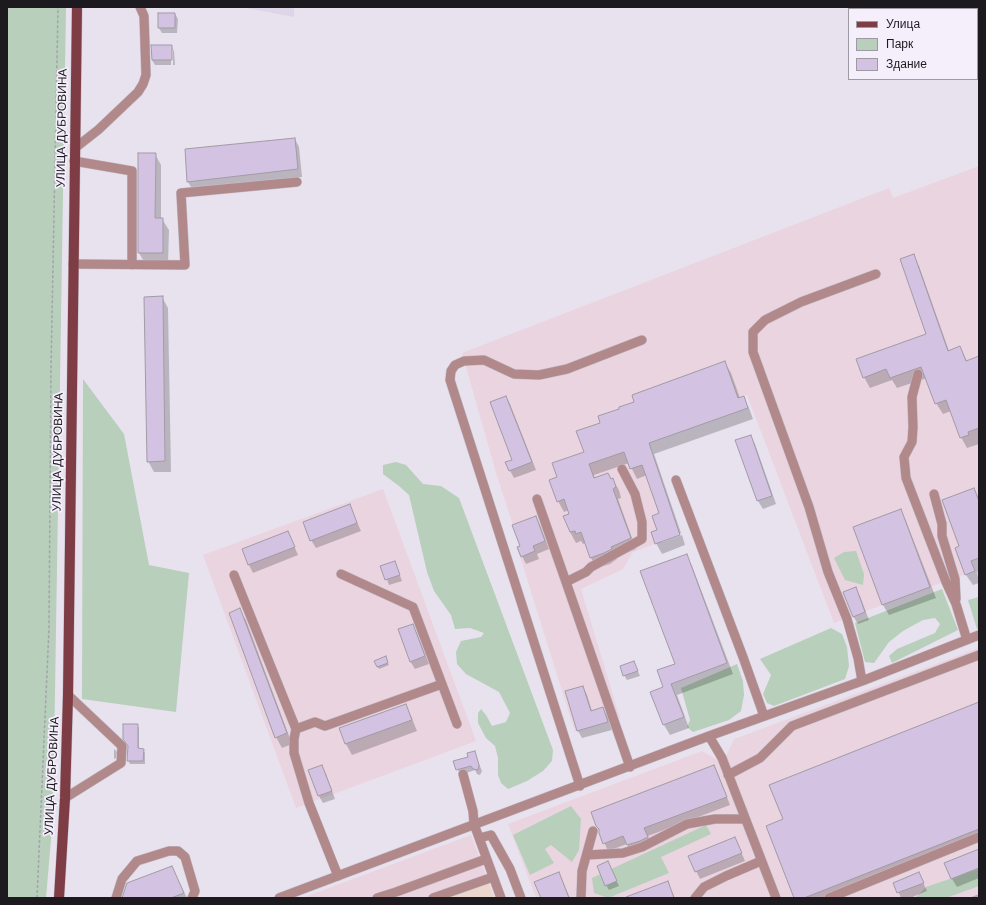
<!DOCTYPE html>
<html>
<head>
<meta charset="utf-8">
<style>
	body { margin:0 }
	#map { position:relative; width:986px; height:905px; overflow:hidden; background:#e8e2ee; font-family:"Work Sans",sans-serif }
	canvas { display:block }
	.frame { position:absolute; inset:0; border:8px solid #1c1a1e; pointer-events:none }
	.legend { position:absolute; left:848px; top:8px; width:130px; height:72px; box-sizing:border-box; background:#f5effc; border:1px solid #9e9aa3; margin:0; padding:5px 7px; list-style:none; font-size:12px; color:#1c1a1e }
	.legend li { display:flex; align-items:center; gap:8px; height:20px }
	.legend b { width:20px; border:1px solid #9e9aa3 }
</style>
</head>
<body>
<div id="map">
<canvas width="986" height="905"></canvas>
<div class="frame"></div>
<ul class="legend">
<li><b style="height:5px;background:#7e3c44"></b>Улица</li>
<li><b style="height:11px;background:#b7cfbb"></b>Парк</li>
<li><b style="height:11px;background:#d3c2e2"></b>Здание</li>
</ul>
</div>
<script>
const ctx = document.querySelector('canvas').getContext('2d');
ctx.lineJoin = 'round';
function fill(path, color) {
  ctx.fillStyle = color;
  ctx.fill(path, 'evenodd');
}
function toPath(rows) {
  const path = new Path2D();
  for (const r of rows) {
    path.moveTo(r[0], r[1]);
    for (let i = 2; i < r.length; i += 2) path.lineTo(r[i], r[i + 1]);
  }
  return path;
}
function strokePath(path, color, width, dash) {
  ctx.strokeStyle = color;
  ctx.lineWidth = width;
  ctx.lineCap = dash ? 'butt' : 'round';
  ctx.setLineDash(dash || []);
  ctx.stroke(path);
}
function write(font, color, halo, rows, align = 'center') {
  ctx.font = font + ' "Work Sans",sans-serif';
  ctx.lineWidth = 3.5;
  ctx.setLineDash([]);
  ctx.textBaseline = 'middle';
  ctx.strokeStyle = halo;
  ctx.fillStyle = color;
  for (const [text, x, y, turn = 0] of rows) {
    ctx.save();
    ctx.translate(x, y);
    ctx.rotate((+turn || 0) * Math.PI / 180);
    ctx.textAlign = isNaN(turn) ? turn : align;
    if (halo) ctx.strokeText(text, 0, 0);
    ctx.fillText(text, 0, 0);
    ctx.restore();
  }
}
const built = toPath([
	[234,7,294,7,294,17,246,8]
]);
const industrial = toPath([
	[979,166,979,558,971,561,975,571,930,587,834,623,747,395,645,431,680,535,633,552,623,569,581,589,620,718,575,732,517,547,520,546,497,476,462,353,889,188,893,198],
	[383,489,476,741,296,808,203,555],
	[979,648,979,898,536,898,508,824,702,751,718,760,726,756,734,739],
	[471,835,489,883,447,898,302,898]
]);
const education = toPath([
	[489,883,494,898,447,898]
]);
const green = toPath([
	[7,7,66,7,53,816,46,898,7,898],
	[83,379,124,434,149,565,189,573,176,712,82,699],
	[396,462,406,465,423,484,441,486,459,498,553,750,552,761,543,771,527,781,508,789,501,783,498,775,498,758,495,746,486,738,478,723,478,713,481,709,486,715,492,726,506,722,510,713,499,692,466,674,457,664,456,652,461,641,481,637,484,633,470,628,455,629,451,615,434,591,427,572,409,495,399,486,383,474,383,465],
	[856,551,864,574,863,585,845,580,834,558,844,552],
	[942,589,958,630,892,663,889,656,897,649,935,633,940,624,935,618,923,620,903,631,889,642,874,663,865,662,855,623],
	[979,597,979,628,977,629,968,600],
	[831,628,842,634,847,647,849,666,845,679,774,706,767,703,763,694,771,675,760,659],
	[737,664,743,681,744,695,741,711,729,720,693,732,687,727,690,720,681,688],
	[571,806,581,819,579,850,572,862,551,845,545,849,554,863,530,875,513,835],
	[706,825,711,834,661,857,669,873,608,898,594,893,592,878],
	[979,869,979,886,946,898,915,898,926,887]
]);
const shadow = toPath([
	[175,14,178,19,177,33,162,33,159,28],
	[152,46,171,46,174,51,175,65,173,65,173,50,171,50,171,65,155,65,152,60],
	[295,139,299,147,302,177,193,190,188,182,186,150],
	[155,154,161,165,161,219,162,219,169,230,168,264,145,263,139,253],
	[913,256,919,266,949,351,960,347,967,361,979,357,979,444,967,448,961,437,951,411,943,414,936,403,927,378,897,388,892,380,870,388,864,377,927,334],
	[162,297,168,308,171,472,154,472,148,461],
	[725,363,731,373,740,398,743,397,749,408,753,419,654,454,681,533,662,540,662,542,682,535,685,545,662,554,656,543,661,514,647,475,637,479,629,463,594,475,595,479,613,480,619,490,621,498,618,499,636,549,617,557,617,559,610,564,597,568,591,558,585,543,583,544,581,541,576,543,570,532,565,516,570,514,569,510,564,512,558,501,558,478,585,453,601,424,621,410,635,402],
	[506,397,510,404,536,470,514,478,506,463,513,460],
	[750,436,755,444,776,504,763,509,758,501,737,441],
	[974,489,979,499,979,571,977,572,979,583,973,585,966,575,957,548,961,547],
	[350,506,361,531,316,548,311,540],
	[900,510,906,521,936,598,889,615,883,605,854,527],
	[536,517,540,525,549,549,537,554,539,559,526,564,522,556,521,546],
	[288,532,298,555,253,573,249,565],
	[686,555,692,566,733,674,677,695,689,728,670,735,664,725,664,687,676,665],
	[395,562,402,581,389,585,382,566],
	[855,588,860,596,869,620,858,624,853,616],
	[239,610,246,620,292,744,282,748,276,737],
	[412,625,417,633,429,664,415,669,410,661],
	[386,660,389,665,379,669,378,667],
	[634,662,640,676,627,680,624,675],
	[583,687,587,695,592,711,602,708,607,715,612,730,582,738,578,731],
	[979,703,979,839,829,898,795,898,784,819],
	[405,705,411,716,417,731,352,755,346,744,340,729],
	[137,725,139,728,139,749,143,750,145,753,145,764,130,764,128,760],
	[114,749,117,752,116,758,114,759],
	[474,752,482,771,480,775,477,774,475,770,460,775,455,762,470,757],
	[321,766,326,774,335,799,323,803,319,796],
	[714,766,718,774,730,805,648,836,652,845,632,853,627,844,608,851,597,826],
	[735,838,745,861,700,879,696,871],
	[979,850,979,878,957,887,952,879],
	[172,867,187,898,123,898],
	[610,867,619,886,609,890,606,885],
	[559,873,570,898,542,898],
	[919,874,927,891,910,898,901,898,895,884],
	[667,882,675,898,627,898],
	[979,894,979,898,969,898]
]);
const building = toPath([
	[158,13,175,13,175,28,158,28,158,13],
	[151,45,172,45,172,60,152,60,151,45],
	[295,138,298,169,187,182,185,149,295,138],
	[138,153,156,153,155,218,163,218,163,253,138,253,138,153],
	[914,254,948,351,960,346,966,361,979,356,979,428,968,432,969,435,960,438,946,400,935,404,921,367,890,378,886,369,863,378,856,359,926,334,900,259,914,254],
	[163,296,165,461,147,462,144,297,163,296],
	[725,361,738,398,744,396,748,408,649,443,680,535,655,544,651,532,657,530,652,516,659,513,642,465,630,469,624,452,589,464,594,478,608,473,611,479,613,478,616,487,613,489,631,538,611,547,612,549,604,553,590,558,581,532,576,534,575,531,570,532,563,516,569,514,564,499,557,502,549,480,557,477,552,463,584,452,576,431,600,423,598,416,619,409,619,407,634,402,632,395,725,361],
	[506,396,532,462,509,471,505,462,512,460,490,402,506,396],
	[751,435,772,496,757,501,735,440,751,435],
	[974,488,979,501,979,558,971,561,975,571,965,575,955,548,959,546,942,500,974,488],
	[350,504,357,523,310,541,303,522,350,504],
	[901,509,930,587,882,605,853,527,901,509],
	[536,516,545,541,533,546,535,551,521,557,517,547,520,546,512,525,536,516],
	[288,531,295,547,248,565,242,549,288,531],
	[687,554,727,663,671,684,684,717,663,725,650,692,663,687,657,670,675,664,640,571,687,554],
	[395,561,400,575,385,580,380,566,395,561],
	[856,587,865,612,853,617,843,592,856,587],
	[240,608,287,733,275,738,229,613,240,608],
	[413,624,425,656,410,662,398,629,413,624],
	[386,656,388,663,377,667,374,661,386,656],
	[634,661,638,671,623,676,620,666,634,661],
	[583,686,591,711,603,707,608,722,577,731,565,691,583,686],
	[979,702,979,829,804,898,794,898,766,826,783,819,769,785,979,702],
	[406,704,412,720,345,744,339,728,406,704],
	[123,724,138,724,138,748,144,749,143,761,127,761,128,746,123,739,123,724],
	[475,751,479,765,478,770,473,769,471,766,456,770,453,761,468,757,467,753,475,751],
	[322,765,332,791,318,796,308,770,322,765],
	[714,765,727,797,644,828,648,837,640,841,627,845,623,836,603,844,599,833,599,829,596,826,591,812,714,765],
	[735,837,742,853,695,872,688,856,735,837],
	[979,849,979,868,951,879,944,863,979,849],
	[608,861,617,881,605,886,597,866,608,861],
	[172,866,184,893,171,898,122,898,127,883,172,866],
	[559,872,569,898,541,898,534,882,559,872],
	[919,872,924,883,897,893,893,883,919,872],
	[668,881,674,898,626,898,626,897,668,881]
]);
const path = toPath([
	[37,898,49,628,51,369,58,7]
]);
const minor = toPath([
	[75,148,98,130,138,92,143,84,146,75,144,16,140,7],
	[74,161,132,171,132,265],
	[73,264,185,265,181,193,297,182],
	[918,374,912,397,913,427,912,442,904,457,906,478,946,582,956,604,967,640],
	[622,469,635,494,642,522,642,539,591,567,586,572,566,582,630,767],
	[676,480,743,657,764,716],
	[934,494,942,524,942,536,955,579,956,599],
	[537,499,566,582],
	[341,574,413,607,457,724],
	[234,575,296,729],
	[862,681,858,658,847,619,828,572,809,507,753,352,753,332,765,320,801,302,876,274],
	[709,736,722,758,776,898],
	[463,774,473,811,474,824,501,898],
	[728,775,760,758,792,726,979,655],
	[580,786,450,380,451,371,455,365,464,361,484,360,514,374,539,375,567,369,642,340],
	[65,798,121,763,122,746,68,695],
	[479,838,491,835,510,869,521,898],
	[587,855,623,853,642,847,687,824,715,819,745,819],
	[338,876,309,803,294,753,294,739,296,729,315,722,325,726,442,684],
	[116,898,122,879,137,861,169,851,178,851,185,857,195,891,192,898],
	[279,898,709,736,862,681,979,635],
	[377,898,396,892,486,859],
	[433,898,493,877],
	[581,898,582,871,593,831],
	[695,898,704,887,726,876,761,861],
	[829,898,979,837]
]);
const major = toPath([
	[59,898,65,798,68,695,77,7]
]);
const streetNames = [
	["УЛИЦА ДУБРОВИНА",62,128,-89],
	["УЛИЦА ДУБРОВИНА",58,452,-89],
	["УЛИЦА ДУБРОВИНА",52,776,-87]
];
fill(built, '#dfd5e8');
fill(industrial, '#ead4e0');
fill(education, '#edd6cb');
fill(green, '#b7cfbb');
fill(shadow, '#0003');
fill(building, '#d3c2e2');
strokePath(building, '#a19ba6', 1);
strokePath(minor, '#c3bec9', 10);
strokePath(major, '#c3bec9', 11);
strokePath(path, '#a6a2ab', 1.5, [3, 2]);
strokePath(minor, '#b1898b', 9);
strokePath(major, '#7e3c44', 10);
write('12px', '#1c1a1e', '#f5effc', streetNames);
</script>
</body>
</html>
